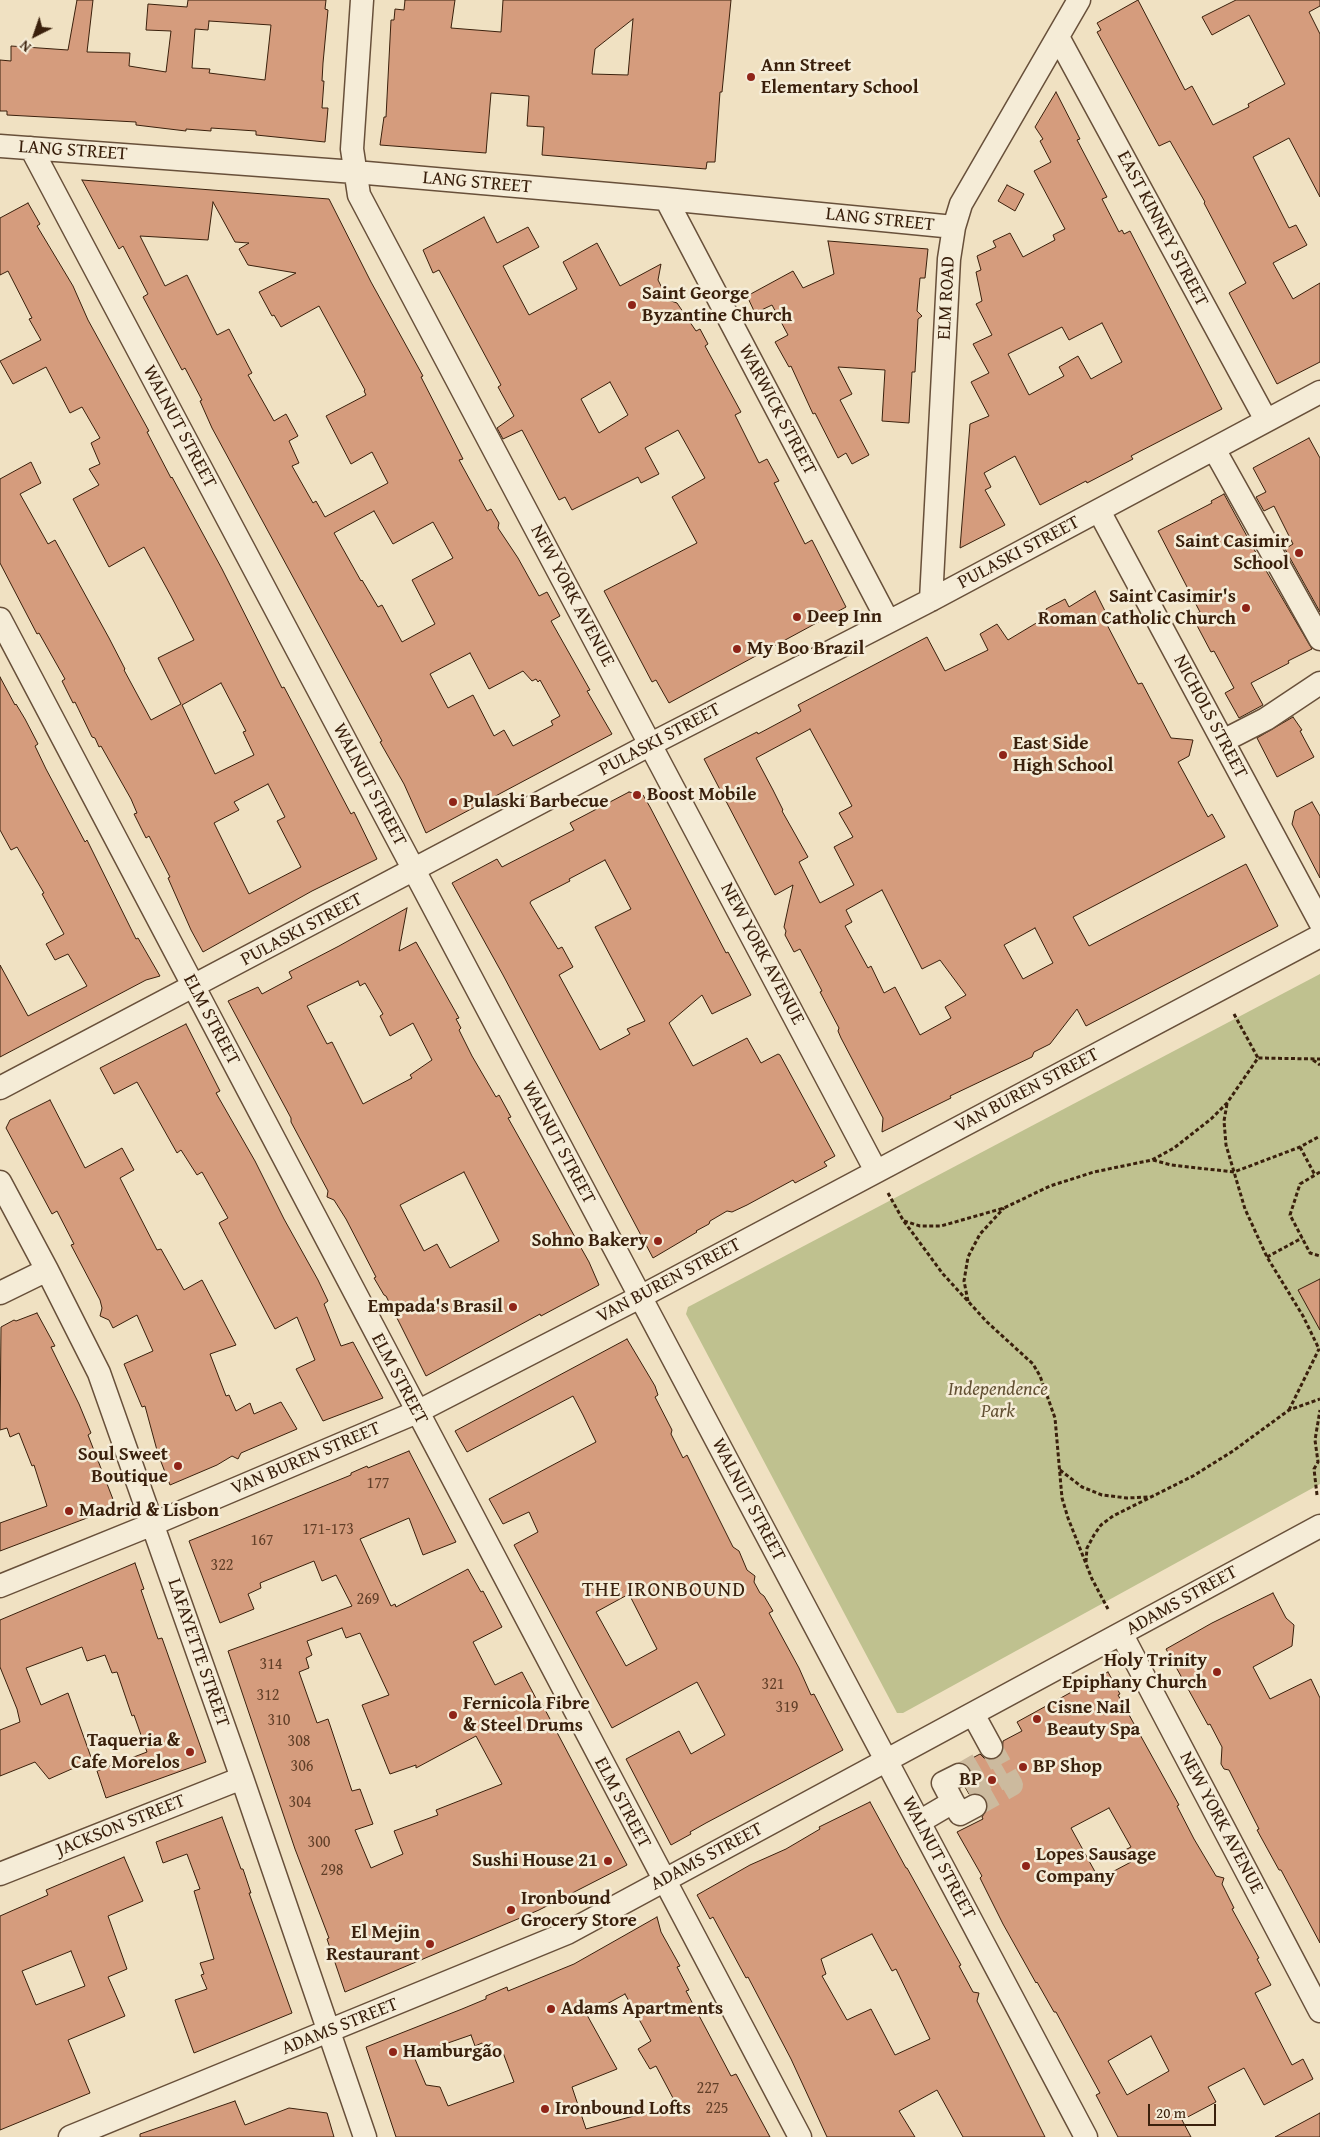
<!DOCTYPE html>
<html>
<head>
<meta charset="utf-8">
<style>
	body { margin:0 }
	#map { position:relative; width:1320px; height:2137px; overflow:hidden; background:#f0e1c2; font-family:"Gentium Book Plus",serif }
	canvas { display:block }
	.north { position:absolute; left:10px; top:10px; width:50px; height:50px; -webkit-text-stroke:4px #f5ecd7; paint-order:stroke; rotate:221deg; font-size:14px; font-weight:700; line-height:20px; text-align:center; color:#3a200c }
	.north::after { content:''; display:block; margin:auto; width:18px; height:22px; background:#3a200c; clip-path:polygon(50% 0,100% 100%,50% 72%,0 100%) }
	.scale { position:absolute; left:1148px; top:2104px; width:68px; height:22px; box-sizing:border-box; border:2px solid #3a200c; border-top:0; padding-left:6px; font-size:15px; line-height:18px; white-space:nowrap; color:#3a200c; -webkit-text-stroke:4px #f5ecd7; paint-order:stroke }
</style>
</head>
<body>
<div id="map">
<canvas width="1320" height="2137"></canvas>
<div class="north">N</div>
<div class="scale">20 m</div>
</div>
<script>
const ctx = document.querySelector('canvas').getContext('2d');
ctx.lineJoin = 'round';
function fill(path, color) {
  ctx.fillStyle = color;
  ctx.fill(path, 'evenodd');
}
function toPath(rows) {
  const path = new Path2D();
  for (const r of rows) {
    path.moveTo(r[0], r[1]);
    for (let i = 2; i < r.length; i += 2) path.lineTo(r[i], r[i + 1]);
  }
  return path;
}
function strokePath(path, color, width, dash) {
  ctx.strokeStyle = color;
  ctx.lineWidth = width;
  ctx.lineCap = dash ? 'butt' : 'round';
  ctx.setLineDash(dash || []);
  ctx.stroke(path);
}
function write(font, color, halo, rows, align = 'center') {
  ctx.font = font + ' "Gentium Book Plus",serif';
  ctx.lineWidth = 5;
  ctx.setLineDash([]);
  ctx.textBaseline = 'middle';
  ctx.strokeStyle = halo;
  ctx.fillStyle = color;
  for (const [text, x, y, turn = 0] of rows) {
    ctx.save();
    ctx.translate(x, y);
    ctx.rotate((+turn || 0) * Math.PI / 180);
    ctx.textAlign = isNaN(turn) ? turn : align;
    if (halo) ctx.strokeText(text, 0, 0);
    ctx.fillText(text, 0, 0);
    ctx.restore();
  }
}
const green = toPath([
	[1320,974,1320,1484,903,1713,897,1713,686,1314,688,1307]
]);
const building = toPath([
	[77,0,93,0,87,52,130,53,129,66,166,72,171,31,146,30,148,4,187,7,188,0,326,0,325,9,328,10,323,63,322,81,324,81,322,108,328,108,325,142,256,135,256,131,211,128,211,131,186,129,186,131,136,125,136,122,7,115,7,111,0,111,0,60,11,61,11,46,68,50,77,0],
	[209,21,271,25,265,80,209,73,210,69,192,68,195,29,208,30,209,21],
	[405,0,455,0,451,28,501,32,503,0,731,0,722,92,720,92,715,162,707,162,706,169,542,155,544,127,527,126,529,96,491,93,486,153,380,145,384,117,386,117,391,20,394,20,395,9,404,10,405,0],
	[633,19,628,75,592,74,595,49,633,19],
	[1138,0,1185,90,1192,86,1213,125,1249,107,1248,104,1285,84,1249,15,1212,35,1202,17,1236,0,1320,0,1320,6,1309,12,1320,34,1320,197,1289,138,1253,157,1289,228,1296,225,1307,245,1273,263,1293,299,1320,283,1320,362,1277,384,1229,293,1246,283,1204,203,1205,202,1170,141,1159,146,1097,32,1101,30,1097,23,1138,0],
	[1056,92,1080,139,1077,140,1107,197,1102,199,1119,232,1122,230,1124,234,1130,231,1222,409,1131,456,1133,459,1087,483,1086,481,1040,505,1015,456,984,473,991,487,985,490,1005,525,960,548,970,424,989,416,971,382,989,373,973,344,992,335,976,304,982,301,976,272,981,270,977,256,996,247,993,241,1010,233,1023,257,1055,240,1053,235,1065,229,1034,171,1051,162,1040,141,1043,139,1035,127,1056,92],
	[1102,323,1122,362,1091,379,1078,356,1059,367,1064,376,1029,395,1008,354,1062,327,1069,340,1102,323],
	[82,180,329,199,371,282,423,376,421,377,463,459,459,460,487,511,491,509,499,523,498,528,518,558,539,596,547,592,560,616,551,621,590,690,587,691,612,734,426,833,404,784,380,742,382,741,212,428,200,401,202,400,185,368,182,370,143,297,148,294,123,246,119,249,82,180],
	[213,202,235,242,249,243,239,249,248,265,296,273,259,292,272,316,274,315,281,327,319,306,365,390,364,391,366,395,326,416,351,464,372,452,388,483,325,517,316,501,313,503,292,466,299,463,289,441,298,436,286,414,274,421,248,375,252,373,229,329,217,335,187,275,165,286,140,236,208,240,213,202],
	[374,511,393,544,433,522,453,558,412,580,435,624,402,642,382,605,378,607,362,580,361,581,334,533,374,511],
	[470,653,489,689,523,671,532,681,536,679,538,682,540,680,560,716,551,721,553,725,513,746,504,730,494,736,473,695,448,708,430,674,470,653],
	[1007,185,1024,194,1015,211,998,201,1007,185],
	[28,203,40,224,37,226,73,286,88,320,149,431,147,432,171,478,172,477,222,569,282,688,284,687,351,814,354,812,377,859,312,891,203,952,191,930,168,878,170,877,149,836,146,838,134,814,137,813,131,799,101,746,99,747,95,738,92,737,75,702,73,703,62,681,65,679,39,633,37,634,0,563,0,479,31,462,41,483,20,494,48,544,55,540,109,638,125,669,124,670,151,720,181,704,158,658,194,640,171,596,144,547,109,567,73,499,99,485,89,469,100,464,91,443,100,438,82,407,70,413,46,367,13,384,0,361,41,340,29,319,32,318,8,271,0,275,0,218,28,203],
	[221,683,246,731,243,732,254,755,215,774,182,705,221,683],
	[268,784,285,817,277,821,301,867,249,894,214,823,239,810,234,802,268,784],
	[484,217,497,243,528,227,539,247,503,266,529,315,577,289,563,262,597,243,620,286,661,264,658,280,668,300,677,303,696,331,700,329,708,344,705,346,741,412,735,415,759,463,767,459,779,481,774,483,805,544,812,540,846,607,669,703,656,680,652,682,604,591,697,543,672,497,705,478,678,430,645,448,659,474,641,483,638,477,572,510,565,497,559,500,522,430,503,439,497,428,514,416,498,387,501,385,439,270,433,273,423,250,484,217],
	[610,382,628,415,599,433,581,399,610,382],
	[828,241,928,249,925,278,920,278,917,311,922,316,918,319,915,372,912,372,909,423,882,421,885,370,838,367,852,394,840,400,869,455,852,464,846,453,838,458,815,413,813,414,791,366,789,367,775,342,788,335,772,305,755,313,747,296,793,271,803,288,834,274,828,241],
	[1309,438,1320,458,1320,612,1285,549,1293,544,1274,506,1264,511,1256,497,1266,492,1253,468,1309,438],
	[1224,494,1261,562,1312,649,1288,661,1289,663,1251,683,1263,705,1239,718,1225,693,1234,688,1214,651,1211,652,1192,616,1200,612,1158,531,1212,503,1211,501,1224,494],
	[1095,591,1108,617,1104,619,1138,684,1142,683,1171,738,1193,740,1189,756,1178,762,1208,817,1212,814,1225,837,1073,917,1089,946,1246,864,1278,926,1086,1026,1077,1009,1050,1044,1034,1052,1032,1057,950,1096,951,1098,882,1132,883,1118,841,1038,838,1031,839,1028,820,992,822,991,800,949,794,952,785,935,786,931,784,927,793,885,775,895,704,759,757,732,758,734,801,711,798,705,927,637,945,671,988,650,980,634,997,624,1008,640,1048,616,1046,609,1065,599,1069,607,1095,591],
	[810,729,852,806,839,813,853,837,834,847,854,885,820,903,799,862,808,857,782,811,783,810,773,790,756,758,810,729],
	[882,890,922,969,940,960,966,995,945,1007,951,1018,920,1035,895,987,884,993,871,966,868,968,845,926,852,922,846,910,882,890],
	[1035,928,1053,963,1023,979,1004,945,1035,928],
	[0,677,15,705,16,704,25,719,38,744,35,746,46,769,85,842,87,840,136,939,138,938,160,976,146,980,0,1057,0,965,28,1016,87,986,68,954,55,960,46,944,64,934,42,894,44,893,17,847,11,850,0,830,0,677],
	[1293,717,1302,730,1300,731,1314,757,1277,777,1257,738,1293,717],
	[629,792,643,795,650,807,726,953,728,952,751,995,712,1014,702,995,669,1023,693,1066,747,1038,761,1063,778,1054,780,1055,835,1156,824,1162,827,1166,795,1183,793,1180,747,1205,732,1212,727,1211,710,1221,709,1224,696,1231,697,1232,653,1258,503,975,452,883,497,859,502,867,574,830,570,823,629,792],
	[605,860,631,909,595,927,645,1021,627,1029,630,1034,600,1050,559,975,573,967,562,947,558,949,530,903,531,901,570,881,569,879,605,860],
	[1312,802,1320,816,1320,878,1292,824,1295,811,1312,802],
	[407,908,399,951,416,942,459,1018,456,1019,461,1028,459,1030,472,1056,496,1097,499,1095,511,1117,508,1118,589,1262,599,1285,541,1316,540,1314,426,1376,386,1296,384,1295,374,1278,376,1277,346,1219,334,1200,327,1197,328,1191,291,1122,291,1118,228,1001,258,987,262,994,292,978,289,972,339,946,407,908],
	[358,981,360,986,365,983,383,1014,380,1016,390,1036,413,1023,432,1060,410,1075,412,1078,363,1104,332,1042,327,1044,307,1006,358,981],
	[464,1172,499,1241,450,1268,437,1244,424,1251,400,1205,464,1172],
	[186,1024,220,1091,216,1093,255,1161,284,1219,318,1280,328,1301,324,1304,341,1346,353,1342,383,1398,323,1421,296,1369,315,1360,297,1317,275,1329,219,1223,228,1218,202,1172,197,1175,181,1150,177,1153,137,1082,114,1094,100,1068,186,1024],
	[50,1100,85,1168,122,1148,134,1170,120,1178,157,1250,161,1249,184,1290,202,1280,236,1345,210,1354,226,1396,229,1395,236,1411,250,1403,254,1414,281,1402,297,1429,241,1453,238,1459,232,1456,217,1465,170,1485,158,1454,145,1406,142,1407,124,1364,153,1351,137,1315,113,1328,109,1320,100,1316,102,1308,100,1300,71,1245,74,1244,57,1211,52,1214,6,1128,10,1120,50,1100],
	[1320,1279,1320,1330,1298,1290,1320,1279],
	[37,1313,55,1346,51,1347,79,1404,91,1433,88,1435,116,1507,0,1551,0,1523,47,1506,34,1465,32,1466,19,1433,10,1437,7,1428,0,1430,1,1327,14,1320,16,1321,37,1313],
	[627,1339,655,1386,658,1395,655,1397,672,1430,671,1434,683,1458,687,1455,733,1547,739,1551,747,1570,755,1576,754,1582,760,1593,764,1596,773,1611,769,1613,799,1668,811,1695,814,1694,843,1750,706,1823,690,1832,691,1834,671,1845,626,1759,679,1731,691,1754,725,1735,697,1682,612,1728,514,1545,538,1532,529,1512,503,1524,489,1499,596,1442,583,1415,573,1396,467,1452,455,1431,627,1339],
	[629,1594,657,1649,626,1666,596,1612,629,1594],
	[409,1451,456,1542,423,1555,409,1518,360,1539,391,1606,395,1604,396,1607,468,1569,481,1592,483,1591,502,1627,473,1642,495,1685,522,1672,539,1704,541,1702,627,1865,539,1910,345,1992,327,1939,329,1938,295,1849,228,1651,352,1606,336,1575,322,1581,314,1561,260,1583,261,1588,248,1594,254,1609,220,1623,189,1541,351,1475,351,1473,367,1466,368,1468,409,1451],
	[342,1628,346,1638,360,1633,389,1695,362,1705,390,1774,416,1765,416,1768,476,1736,502,1784,436,1810,438,1815,394,1831,403,1854,371,1868,355,1830,373,1824,360,1789,352,1791,328,1719,317,1723,299,1672,309,1668,306,1658,312,1655,307,1641,342,1628],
	[135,1563,144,1589,141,1590,158,1639,162,1638,206,1762,106,1798,97,1771,147,1752,134,1715,132,1716,117,1672,112,1673,105,1655,87,1661,82,1647,26,1668,41,1705,68,1693,92,1760,49,1779,35,1762,0,1776,0,1730,20,1722,17,1709,0,1667,0,1620,135,1563],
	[1273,1593,1286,1618,1294,1625,1292,1646,1253,1667,1270,1699,1311,1679,1320,1698,1320,1943,1281,1870,1279,1870,1257,1830,1259,1829,1229,1770,1224,1769,1221,1764,1222,1747,1210,1724,1208,1725,1166,1649,1212,1623,1273,1593],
	[1108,1672,1120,1694,1118,1695,1179,1805,1177,1806,1194,1839,1216,1876,1224,1878,1222,1884,1234,1908,1232,1909,1259,1958,1257,1959,1271,1985,1255,1993,1292,2065,1303,2059,1313,2079,1264,2105,1244,2068,1208,2087,1216,2102,1182,2120,1191,2137,1118,2137,1096,2095,1100,2093,1056,2012,1054,2012,1037,1982,1036,1983,1003,1924,980,1878,982,1876,957,1832,983,1819,982,1817,988,1807,987,1800,982,1795,976,1793,969,1794,965,1787,970,1782,972,1775,970,1769,963,1763,980,1754,984,1758,990,1760,998,1758,1002,1753,1003,1741,1022,1731,1017,1722,1108,1672],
	[1109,1808,1131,1847,1125,1850,1131,1862,1099,1879,1071,1828,1109,1808],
	[1151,2036,1169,2071,1127,2095,1108,2061,1151,2036],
	[870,1802,906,1868,907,1868,961,1965,959,1966,973,1992,979,1993,977,2001,1045,2137,963,2137,937,2090,899,2111,915,2137,827,2137,791,2059,748,1977,746,1978,713,1917,710,1919,697,1895,750,1865,786,1849,820,1829,819,1827,870,1802],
	[872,1934,892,1971,896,1969,930,2039,895,2055,871,2009,847,2020,822,1976,826,1974,821,1959,872,1934],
	[222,1817,241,1869,243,1869,251,1893,249,1893,292,2013,194,2053,175,2000,207,1989,201,1975,204,1974,200,1963,214,1959,194,1891,200,1889,187,1854,163,1863,156,1842,222,1817],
	[124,1857,143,1901,108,1916,127,1969,108,1977,125,2016,68,2040,90,2093,0,2130,0,1916,48,1895,46,1890,124,1857],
	[71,1951,85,1986,36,2005,22,1971,71,1951],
	[657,1917,661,1932,680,1966,677,1967,689,1990,686,1991,731,2076,736,2074,770,2137,396,2137,366,2047,462,2009,486,1999,486,1996,507,1987,508,1991,574,1964,657,1917],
	[625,1994,651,2041,638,2049,650,2069,656,2066,673,2098,671,2099,674,2105,586,2129,572,2087,617,2069,587,2015,625,1994],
	[471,2035,475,2046,482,2043,487,2056,502,2050,514,2082,448,2106,440,2087,426,2085,415,2059,421,2056,419,2053,471,2035],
	[235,2101,245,2125,289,2108,327,2113,334,2137,140,2137,140,2134,235,2101],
	[1320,2113,1320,2137,1275,2137,1320,2113]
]);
const minorTunnel = toPath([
	[959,1775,995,1754],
	[967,1790,1004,1769],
	[975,1806,1012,1785,991,1747]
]);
const path = toPath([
	[1234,1014,1258,1058],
	[1313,1060,1320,1065],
	[1227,1104,1224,1121,1226,1145,1245,1209,1267,1257,1303,1316,1320,1351],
	[1300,1147,1315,1175],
	[1153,1160,1171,1165,1234,1172,1300,1147,1320,1136],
	[1320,1172,1300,1184,1290,1215,1310,1253,1320,1256],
	[888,1193,903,1220,943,1274,987,1322,1033,1364,1040,1376,1055,1418,1062,1498,1068,1518,1092,1579,1108,1609],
	[904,1221,920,1226,941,1226,1004,1208,1050,1186,1094,1172,1152,1160,1174,1148,1211,1119,1227,1103,1258,1058,1320,1059],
	[1267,1257,1302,1238],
	[968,1301,964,1281,968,1257,980,1234,1004,1208],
	[1289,1410,1319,1349],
	[1060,1470,1082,1487,1102,1495,1127,1498,1148,1497],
	[1317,1495,1314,1469,1318,1462,1315,1440,1320,1410],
	[1086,1562,1087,1548,1094,1535,1101,1525,1113,1516,1193,1476,1233,1451,1289,1410,1320,1399]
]);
const minor = toPath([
	[362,0,352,149,359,195,876,1171],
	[1058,37,1266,420],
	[0,146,355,172,666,199,954,227],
	[31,148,1086,2137],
	[666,199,888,621],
	[1214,449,1320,639],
	[1099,511,1320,922],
	[931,600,949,259,954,227,961,204,1079,0],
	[0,619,800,2137],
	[1223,741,1266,719,1320,683],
	[0,1088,651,744,931,600,1320,392],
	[0,1182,47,1270,99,1373,242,1778,365,2137],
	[0,1293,47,1270],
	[0,1586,153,1524,417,1412,640,1297,1320,936],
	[1122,1635,1320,2011],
	[973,1714,991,1747],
	[953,1802,943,1783,959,1775],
	[919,1822,953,1802,960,1814,975,1806],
	[0,1874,242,1778],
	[70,2137,567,1933,1320,1526]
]);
const markers = [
	[751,77,5,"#8f2418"],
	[632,305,5,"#8f2418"],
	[1299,553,5,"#8f2418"],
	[1246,608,5,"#8f2418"],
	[797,617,5,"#8f2418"],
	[737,649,5,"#8f2418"],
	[1003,755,5,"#8f2418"],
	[637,795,5,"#8f2418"],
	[453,802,5,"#8f2418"],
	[658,1241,5,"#8f2418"],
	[513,1307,5,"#8f2418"],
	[178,1466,5,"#8f2418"],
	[69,1511,5,"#8f2418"],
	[1217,1672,5,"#8f2418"],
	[453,1715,5,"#8f2418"],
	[1037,1719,5,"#8f2418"],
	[190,1752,5,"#8f2418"],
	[1023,1767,5,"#8f2418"],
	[992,1780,5,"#8f2418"],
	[608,1861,5,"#8f2418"],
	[1026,1866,5,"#8f2418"],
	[511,1910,5,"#8f2418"],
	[430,1944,5,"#8f2418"],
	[551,2009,5,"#8f2418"],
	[393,2052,5,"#8f2418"],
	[545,2109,5,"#8f2418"]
];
const numberNames = [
	["177",378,1484],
	["171-173",328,1530],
	["167",262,1541],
	["322",222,1566],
	["269",368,1600],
	["314",271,1665],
	["321",773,1685],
	["312",268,1696],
	["319",787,1708],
	["310",279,1721],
	["308",299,1742],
	["306",302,1767],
	["304",300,1803],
	["300",319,1843],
	["298",332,1871],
	["227",708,2089],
	["225",717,2109]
];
const poiNames = [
	["Ann Street",761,66],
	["Elementary School",761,88],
	["Saint George",642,294],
	["Byzantine Church",642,316],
	["Saint Casimir",1289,542,"right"],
	["School",1289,564,"right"],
	["Saint Casimir's",1236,597,"right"],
	["Roman Catholic Church",1236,619,"right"],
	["Deep Inn",807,617],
	["My Boo Brazil",747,649],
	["East Side",1013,744],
	["High School",1013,766],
	["Boost Mobile",647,795],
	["Pulaski Barbecue",463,802],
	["Sohno Bakery",648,1241,"right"],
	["Empada's Brasil",503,1307,"right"],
	["Soul Sweet",168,1455,"right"],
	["Boutique",168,1477,"right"],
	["Madrid & Lisbon",79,1511],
	["Holy Trinity",1207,1661,"right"],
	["Epiphany Church",1207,1683,"right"],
	["Fernicola Fibre",463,1704],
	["& Steel Drums",463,1726],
	["Cisne Nail",1047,1708],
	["Beauty Spa",1047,1730],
	["Taqueria &",180,1741,"right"],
	["Cafe Morelos",180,1763,"right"],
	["BP Shop",1033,1767],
	["BP",982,1780,"right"],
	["Lopes Sausage",1036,1855],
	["Company",1036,1877],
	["Sushi House 21",598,1861,"right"],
	["Ironbound",521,1899],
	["Grocery Store",521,1921],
	["El Mejin",420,1933,"right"],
	["Restaurant",420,1955,"right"],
	["Adams Apartments",561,2009],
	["Hamburgão",403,2052],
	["Ironbound Lofts",555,2109]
];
const streetNames = [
	["LANG STREET",73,151,4],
	["LANG STREET",477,183,5],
	["LANG STREET",880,220,6],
	["EAST KINNEY STREET",1162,229,62],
	["ELM ROAD",947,298,-87],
	["WARWICK STREET",777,410,62],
	["WALNUT STREET",179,427,62],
	["PULASKI STREET",1019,553,-28],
	["NEW YORK AVENUE",572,596,62],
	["NICHOLS STREET",1210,717,62],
	["PULASKI STREET",660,740,-28],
	["WALNUT STREET",369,785,62],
	["PULASKI STREET",302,930,-28],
	["NEW YORK AVENUE",762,954,62],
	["ELM STREET",211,1020,62],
	["VAN BUREN STREET",1027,1091,-28],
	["WALNUT STREET",558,1143,62],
	["VAN BUREN STREET",669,1281,-28],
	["ELM STREET",399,1379,62],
	["VAN BUREN STREET",306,1459,-23],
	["WALNUT STREET",748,1500,62],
	["ADAMS STREET",1182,1601,-29],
	["LAFAYETTE STREET",198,1653,71],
	["ELM STREET",622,1803,62],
	["NEW YORK AVENUE",1221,1823,62],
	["JACKSON STREET",121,1826,-22],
	["ADAMS STREET",707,1857,-28],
	["WALNUT STREET",938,1858,62],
	["ADAMS STREET",340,2027,-22]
];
const parkNames = [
	["Independence",998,1390],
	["Park",998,1412]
];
const quarterNames = [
	["THE IRONBOUND",664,1591]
];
fill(green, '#bfc18f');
fill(building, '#d59c7d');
strokePath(building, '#3a200c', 1);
strokePath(minorTunnel, '#ccba9e', 22, [22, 11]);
strokePath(minor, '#68503a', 25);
strokePath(path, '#3a200c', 3, [4, 2.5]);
strokePath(minor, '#f5ecd7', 22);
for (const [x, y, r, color] of markers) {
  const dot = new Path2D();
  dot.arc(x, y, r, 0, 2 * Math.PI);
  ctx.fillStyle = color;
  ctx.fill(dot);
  strokePath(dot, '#f5ecd7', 2);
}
write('16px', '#613f28', null, numberNames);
write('bold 19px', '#3a200c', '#f5ecd7', poiNames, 'left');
write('19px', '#3a200c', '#f5ecd7', streetNames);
write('italic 19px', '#625033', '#f5ecd7', parkNames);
ctx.letterSpacing = '1px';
write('21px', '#3a200c', '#f5ecd7', quarterNames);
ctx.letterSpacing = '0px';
</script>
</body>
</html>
